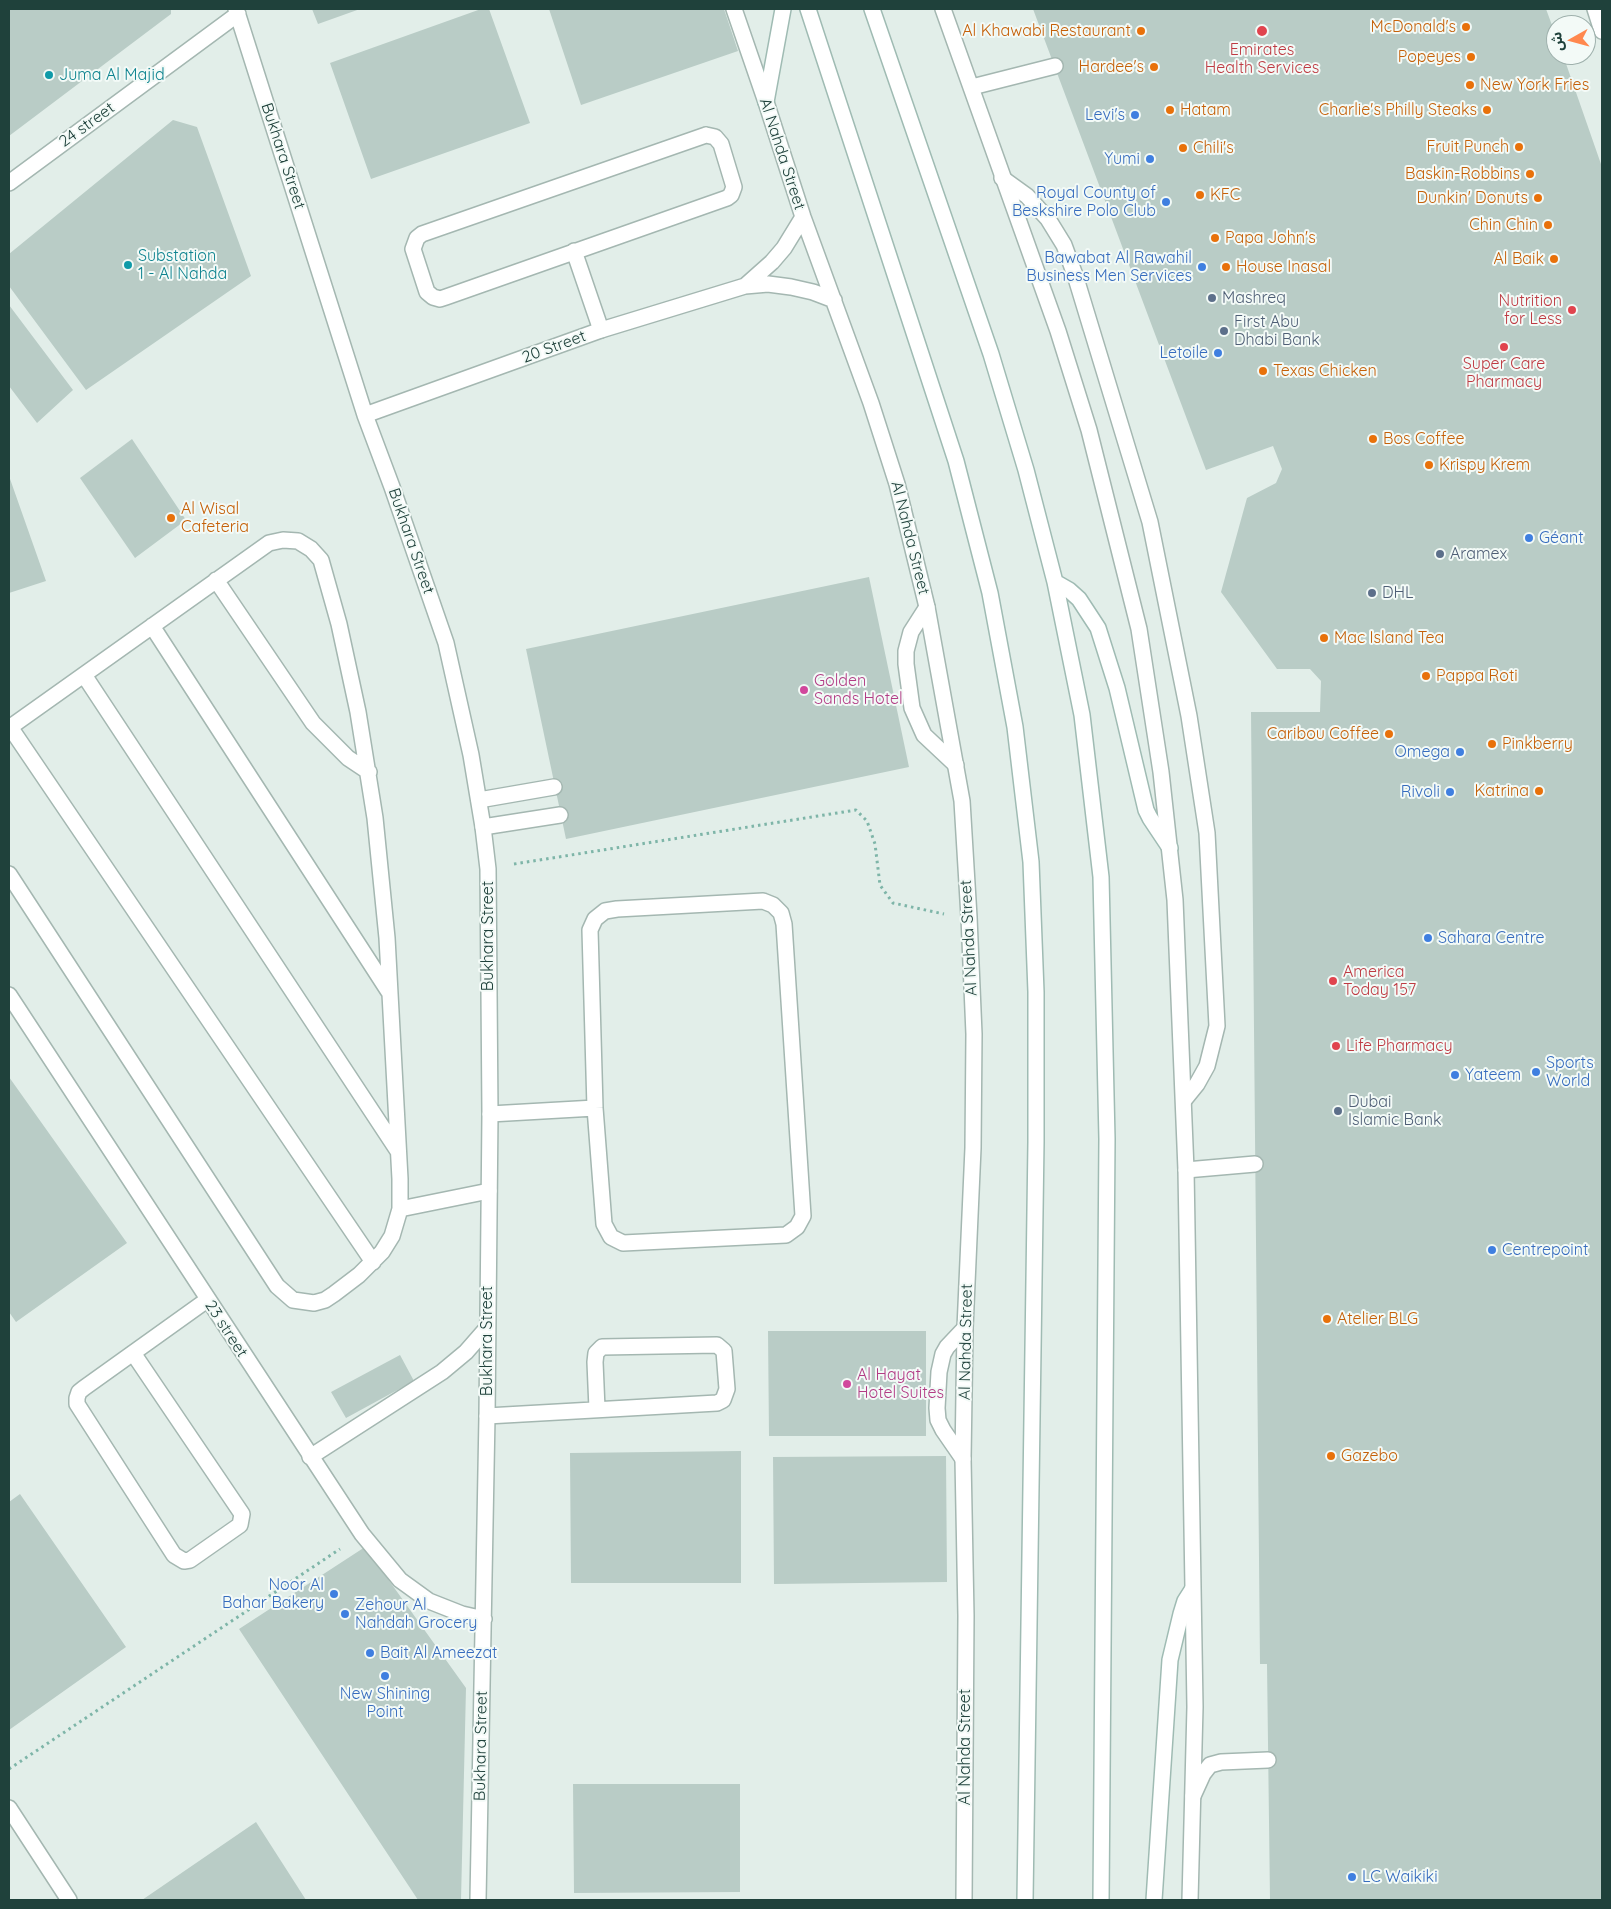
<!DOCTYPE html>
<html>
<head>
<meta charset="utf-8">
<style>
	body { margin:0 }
	#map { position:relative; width:1611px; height:1909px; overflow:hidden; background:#e2eee9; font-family:Quicksand,"Noto Sans Arabic",sans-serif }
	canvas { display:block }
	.frame { position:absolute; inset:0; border:10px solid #1f413b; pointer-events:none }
	.north { position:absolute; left:1546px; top:15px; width:50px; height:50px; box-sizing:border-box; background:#f3faf7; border:1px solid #9eb0ac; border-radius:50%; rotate:263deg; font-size:14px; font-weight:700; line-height:20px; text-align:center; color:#1f413b }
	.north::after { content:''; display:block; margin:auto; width:18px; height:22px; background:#ff884e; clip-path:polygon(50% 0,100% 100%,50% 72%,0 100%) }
</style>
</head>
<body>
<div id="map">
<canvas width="1611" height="1909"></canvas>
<div class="frame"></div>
<div class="north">ش</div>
</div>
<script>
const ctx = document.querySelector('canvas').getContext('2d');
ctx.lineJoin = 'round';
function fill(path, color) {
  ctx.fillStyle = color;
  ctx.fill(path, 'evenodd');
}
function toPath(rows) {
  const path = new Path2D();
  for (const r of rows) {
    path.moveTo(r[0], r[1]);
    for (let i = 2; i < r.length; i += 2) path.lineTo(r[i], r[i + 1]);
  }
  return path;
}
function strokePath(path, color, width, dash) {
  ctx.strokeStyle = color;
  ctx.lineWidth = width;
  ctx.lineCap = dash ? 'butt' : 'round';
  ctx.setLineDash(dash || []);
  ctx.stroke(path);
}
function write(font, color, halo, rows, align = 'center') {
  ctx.font = font + ' Quicksand,sans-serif';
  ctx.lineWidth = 4;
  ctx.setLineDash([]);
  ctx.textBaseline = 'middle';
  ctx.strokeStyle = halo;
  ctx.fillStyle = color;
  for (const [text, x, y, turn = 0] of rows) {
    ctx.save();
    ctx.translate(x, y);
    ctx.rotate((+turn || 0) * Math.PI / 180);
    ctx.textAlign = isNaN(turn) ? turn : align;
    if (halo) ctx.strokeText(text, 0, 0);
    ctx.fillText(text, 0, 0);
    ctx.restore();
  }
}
const building = toPath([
	[9,9,171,9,171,14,9,136],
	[312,9,360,9,318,24],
	[481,9,489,9,530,123,371,179,330,63],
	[549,9,724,9,738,51,581,105],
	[1033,9,1546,9,1556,36,1556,55,1563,55,1602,167,1602,1900,1270,1900,1267,1664,1260,1664,1251,712,1320,712,1321,681,1310,669,1277,669,1221,592,1247,498,1276,483,1282,469,1273,446,1206,470],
	[173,120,197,127,251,276,86,390,9,286,9,254],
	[9,305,73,390,37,423,9,386],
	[132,439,186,520,135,558,80,478],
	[9,476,46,581,9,593],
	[869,577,909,767,566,839,526,649],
	[9,1077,127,1243,16,1322,9,1312],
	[768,1331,926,1331,926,1436,769,1436],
	[400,1355,414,1381,346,1418,331,1392],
	[741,1451,741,1583,571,1583,570,1453],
	[946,1456,947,1582,774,1584,773,1457],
	[20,1494,126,1647,9,1730,9,1502],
	[365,1547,466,1688,461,1900,418,1900,239,1629],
	[573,1784,740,1784,740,1892,574,1893],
	[256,1822,306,1900,142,1900]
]);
const path = toPath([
	[514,864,856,810,867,821,875,844,880,885,893,903,944,914],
	[9,1769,340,1549]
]);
const lane = toPath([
	[972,87,1055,66],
	[706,135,715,137,721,144,734,187,731,195,727,198,446,297,440,299,433,297,427,292,413,249,417,238,422,234,706,135],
	[1002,178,1027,196,1048,219,1064,245,1075,275,1150,522,1189,716,1207,833,1217,1026,1207,1066,1197,1084,1184,1100],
	[574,251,601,330],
	[216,580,313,723,348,758,369,772],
	[927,607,911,632,906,651,906,664,912,708,924,735,956,765],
	[152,626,389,992],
	[84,675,398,1151],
	[10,727,373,1262],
	[9,728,269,543,283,540,298,541,311,549,321,560,339,624,358,712,375,818,387,938,400,1179,400,1209,392,1236,382,1252,359,1275,334,1294,325,1300,314,1303,293,1300,277,1286,9,874],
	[479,800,554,787],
	[483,827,560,815],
	[763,901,773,905,781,913,784,924,803,1216,797,1227,786,1235,623,1243,611,1237,604,1224,595,1108,590,930,595,919,605,911,617,909,763,901],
	[490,1114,595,1108],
	[1186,1170,1255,1164],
	[400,1209,489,1191],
	[133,1353,242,1514,240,1525,190,1560,184,1561,174,1555,77,1404,77,1398,79,1392,84,1388,207,1300],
	[487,1416,717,1403,723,1400,727,1389,724,1351,717,1345,602,1347,596,1353,595,1362,597,1409],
	[310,1457,442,1372,466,1352,487,1328],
	[963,1459,943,1430,938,1420,937,1408,939,1372,943,1354,947,1347,965,1328],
	[1193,1796,1203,1774,1210,1765,1221,1762,1268,1760],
	[9,1808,69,1900]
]);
const street = toPath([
	[236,9,365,415,392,487,446,643,471,755,483,827,488,869,490,1114,487,1416,478,1900],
	[734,9,766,102,803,217,871,403,897,484,927,607,962,801,969,917,974,1034,973,1148,965,1328,963,1459,966,1616,964,1900],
	[943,9,1058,331,1089,430,1139,629,1161,772,1175,900,1186,1170,1195,1707,1190,1900],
	[1595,9,1602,31],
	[9,183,238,14],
	[745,286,772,262,784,248,803,217],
	[365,415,601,330,745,286,768,284,791,287,813,292,834,300],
	[9,995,362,1534,400,1580,429,1601,462,1614,484,1619]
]);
const secondary = toPath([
	[808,9,956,461,990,593,1015,727,1031,862,1036,992,1036,1142,1025,1900],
	[872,9,991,354,1026,470,1055,582,1082,715,1101,877,1107,1139,1101,1900],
	[766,102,783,9],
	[1055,582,1069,590,1079,599,1098,628,1117,688,1146,810,1150,818,1170,848],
	[1154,1900,1170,1660,1181,1614,1185,1601,1192,1590]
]);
const markers = [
	[1466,27,5,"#e8710a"],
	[1141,31,5,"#e8710a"],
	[1262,31,6,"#e0444e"],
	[1471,57,5,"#e8710a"],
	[1154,67,5,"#e8710a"],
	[49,75,5,"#0f9aa8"],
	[1470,85,5,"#e8710a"],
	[1170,110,5,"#e8710a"],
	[1487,110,5,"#e8710a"],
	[1135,115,5,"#3f7fe0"],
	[1519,147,5,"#e8710a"],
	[1183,148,5,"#e8710a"],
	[1150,159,5,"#3f7fe0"],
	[1530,174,5,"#e8710a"],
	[1200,195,5,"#e8710a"],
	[1538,198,5,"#e8710a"],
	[1166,202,5,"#3f7fe0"],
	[1548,225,5,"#e8710a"],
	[1215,238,5,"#e8710a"],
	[1554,259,5,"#e8710a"],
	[128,265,5,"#0f9aa8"],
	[1202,267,5,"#3f7fe0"],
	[1226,267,5,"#e8710a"],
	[1212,298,5,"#5c6f8a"],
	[1572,310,5,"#e0444e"],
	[1224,331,5,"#5c6f8a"],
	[1504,347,5,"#e0444e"],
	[1218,353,5,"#3f7fe0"],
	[1263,371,5,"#e8710a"],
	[1373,439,5,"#e8710a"],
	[1429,465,5,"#e8710a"],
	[171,518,5,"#e8710a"],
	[1529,538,5,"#3f7fe0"],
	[1440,554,5,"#5c6f8a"],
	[1372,593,5,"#5c6f8a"],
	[1324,638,5,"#e8710a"],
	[1426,676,5,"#e8710a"],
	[804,690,5,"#d1479c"],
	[1389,734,5,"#e8710a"],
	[1492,744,5,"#e8710a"],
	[1460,752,5,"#3f7fe0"],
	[1539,791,5,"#e8710a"],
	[1450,792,5,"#3f7fe0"],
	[1428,938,5,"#3f7fe0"],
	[1333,981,5,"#e0444e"],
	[1336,1046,5,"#e0444e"],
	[1536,1072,5,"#3f7fe0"],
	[1455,1075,5,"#3f7fe0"],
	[1338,1111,5,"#5c6f8a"],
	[1492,1250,5,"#3f7fe0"],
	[1327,1319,5,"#e8710a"],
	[847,1384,5,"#d1479c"],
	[1331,1456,5,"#e8710a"],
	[334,1594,5,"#3f7fe0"],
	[345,1614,5,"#3f7fe0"],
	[370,1653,5,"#3f7fe0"],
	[385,1676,5,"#3f7fe0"],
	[1352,1877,5,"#3f7fe0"]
];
const foodNames = [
	["McDonald's",1456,27,"right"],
	["Al Khawabi Restaurant",1131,31,"right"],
	["Popeyes",1461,57,"right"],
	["Hardee's",1144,67,"right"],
	["New York Fries",1480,85],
	["Hatam",1180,110],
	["Charlie's Philly Steaks",1477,110,"right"],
	["Fruit Punch",1509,147,"right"],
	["Chili's",1193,148],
	["Baskin-Robbins",1520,174,"right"],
	["KFC",1210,195],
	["Dunkin' Donuts",1528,198,"right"],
	["Chin Chin",1538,225,"right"],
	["Papa John's",1225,238],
	["Al Baik",1544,259,"right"],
	["House Inasal",1236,267],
	["Texas Chicken",1273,371],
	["Bos Coffee",1383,439],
	["Krispy Krem",1439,465],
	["Al Wisal",181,509],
	["Cafeteria",181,527],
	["Mac Island Tea",1334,638],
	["Pappa Roti",1436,676],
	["Caribou Coffee",1379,734,"right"],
	["Pinkberry",1502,744],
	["Katrina",1529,791,"right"],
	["Atelier BLG",1337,1319],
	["Gazebo",1341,1456]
];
const healthNames = [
	["Emirates",1262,50],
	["Health Services",1262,68],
	["Nutrition",1562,301,"right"],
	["for Less",1562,319,"right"],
	["Super Care",1504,364],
	["Pharmacy",1504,382],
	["America",1343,972,"left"],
	["Today 157",1343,990,"left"],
	["Life Pharmacy",1346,1046,"left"]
];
const cultureNames = [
	["Juma Al Majid",59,75],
	["Substation",138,256],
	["1 - Al Nahda",138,274]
];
const shopNames = [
	["Levi's",1125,115],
	["Yumi",1140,159],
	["Royal County of",1156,193],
	["Beskshire Polo Club",1156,211],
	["Bawabat Al Rawahil",1192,258],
	["Business Men Services",1192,276],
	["Letoile",1208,353],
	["Géant",1539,538,"left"],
	["Omega",1450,752],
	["Rivoli",1440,792],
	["Sahara Centre",1438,938,"left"],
	["Sports",1546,1063,"left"],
	["World",1546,1081,"left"],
	["Yateem",1465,1075,"left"],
	["Centrepoint",1502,1250,"left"],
	["Noor Al",324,1585],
	["Bahar Bakery",324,1603],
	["Zehour Al",355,1605,"left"],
	["Nahdah Grocery",355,1623,"left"],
	["Bait Al Ameezat",380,1653,"left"],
	["New Shining",385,1694,"center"],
	["Point",385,1712,"center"],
	["LC Waikiki",1362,1877,"left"]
];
const streetNames = [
	["24 street",87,125,-36],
	["Al Nahda Street",782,154,72],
	["Bukhara Street",283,156,72],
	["20 Street",554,347,-20],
	["Al Nahda Street",910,538,76],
	["Bukhara Street",411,541,71],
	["Bukhara Street",488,936,-90],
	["Al Nahda Street",969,938,-93],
	["23 street",226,1329,57],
	["Bukhara Street",487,1341,-90],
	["Al Nahda Street",966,1342,-89],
	["Bukhara Street",481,1746,-89],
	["Al Nahda Street",965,1747,-90]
];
const serviceNames = [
	["Mashreq",1222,298],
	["First Abu",1234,322],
	["Dhabi Bank",1234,340],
	["Aramex",1450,554],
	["DHL",1382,593],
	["Dubai",1348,1102],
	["Islamic Bank",1348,1120]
];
const hotelNames = [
	["Golden",814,681],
	["Sands Hotel",814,699],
	["Al Hayat",857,1375],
	["Hotel Suites",857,1393]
];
fill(building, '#b9ccc6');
strokePath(lane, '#a4b7b1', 18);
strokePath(street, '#a4b7b1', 18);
strokePath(secondary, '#9fbbb3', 18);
strokePath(path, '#7eb5a8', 3, [2.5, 4]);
strokePath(lane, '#fff', 15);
strokePath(street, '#fff', 15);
strokePath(secondary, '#fff', 15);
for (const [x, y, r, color] of markers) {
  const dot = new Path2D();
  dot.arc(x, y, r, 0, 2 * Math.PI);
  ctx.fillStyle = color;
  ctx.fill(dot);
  strokePath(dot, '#f3faf7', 2);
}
write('16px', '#c56008', '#f3faf7', foodNames, 'left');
write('16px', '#be3a42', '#f3faf7', healthNames);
write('16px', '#0d838f', '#f3faf7', cultureNames, 'left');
write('16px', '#366cbe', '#f3faf7', shopNames, 'right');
write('16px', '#1f413b', '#f3faf7', streetNames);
write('16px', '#4e5e75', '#f3faf7', serviceNames, 'left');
write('16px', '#b23c85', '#f3faf7', hotelNames, 'left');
</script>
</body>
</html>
